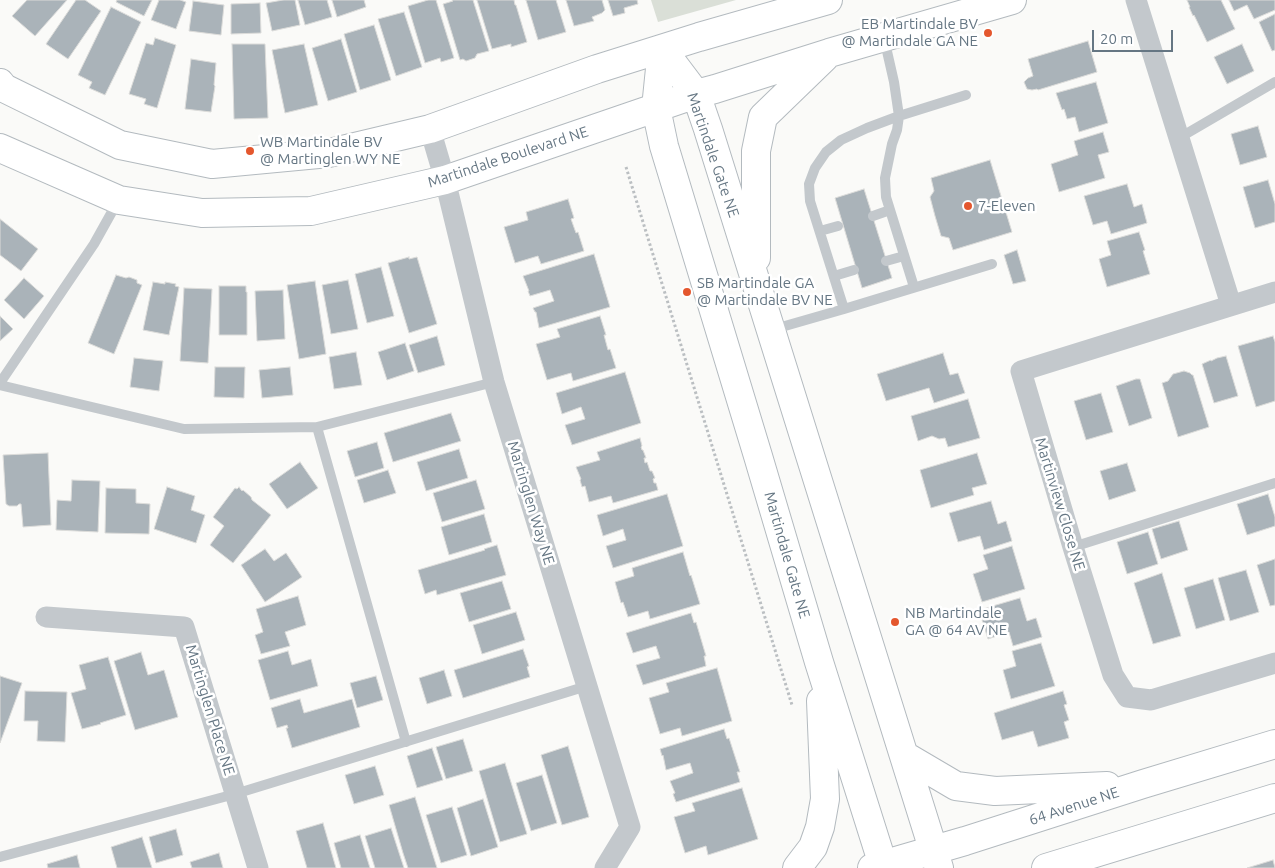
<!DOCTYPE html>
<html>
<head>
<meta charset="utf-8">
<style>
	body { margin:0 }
	#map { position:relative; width:1275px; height:868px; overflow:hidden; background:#fafaf8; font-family:Ubuntu,sans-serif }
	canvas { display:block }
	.scale { position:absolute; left:1092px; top:30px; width:81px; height:22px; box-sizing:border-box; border:2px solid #657683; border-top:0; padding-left:6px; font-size:15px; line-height:18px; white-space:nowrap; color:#657683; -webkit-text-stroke:4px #fff; paint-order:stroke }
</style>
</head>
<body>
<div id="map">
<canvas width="1275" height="868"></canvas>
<div class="scale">20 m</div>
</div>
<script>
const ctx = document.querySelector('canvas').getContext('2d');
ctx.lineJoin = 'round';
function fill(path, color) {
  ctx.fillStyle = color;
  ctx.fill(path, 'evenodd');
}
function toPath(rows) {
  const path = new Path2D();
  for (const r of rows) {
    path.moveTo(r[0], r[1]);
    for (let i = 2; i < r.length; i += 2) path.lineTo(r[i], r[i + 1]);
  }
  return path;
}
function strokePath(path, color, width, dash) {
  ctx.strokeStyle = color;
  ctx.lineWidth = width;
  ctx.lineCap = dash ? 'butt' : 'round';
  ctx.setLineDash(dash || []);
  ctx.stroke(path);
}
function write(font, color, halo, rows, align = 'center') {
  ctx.font = font + ' Ubuntu,sans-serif';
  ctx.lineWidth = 5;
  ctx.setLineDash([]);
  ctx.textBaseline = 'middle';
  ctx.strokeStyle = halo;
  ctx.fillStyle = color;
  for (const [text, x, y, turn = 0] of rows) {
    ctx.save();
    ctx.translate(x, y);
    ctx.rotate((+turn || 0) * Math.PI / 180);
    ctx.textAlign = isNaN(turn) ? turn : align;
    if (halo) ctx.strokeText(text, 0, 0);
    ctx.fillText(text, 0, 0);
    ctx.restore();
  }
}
const green = toPath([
	[651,0,736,0,658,22]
]);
const building = toPath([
	[27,0,67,0,35,36,12,16,27,0],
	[76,0,85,0,101,11,68,59,46,44,76,0],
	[117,0,152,0,144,16,116,2,117,0],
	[159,0,180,0,186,2,176,29,151,20,159,0],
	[283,0,295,0,300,25,272,31,266,3,283,0],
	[298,0,327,0,332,17,305,25,298,0],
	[332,0,364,0,366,7,337,17,332,0],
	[428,0,436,0,454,58,441,62,440,58,425,63,408,6,428,0],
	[452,0,473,0,489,51,477,54,475,58,466,61,463,59,460,60,443,4,453,1,452,0],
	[477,0,514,0,515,5,516,5,527,42,511,47,511,44,492,49,477,0],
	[526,0,556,0,566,32,538,40,526,0],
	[566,0,602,0,605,10,602,13,592,17,594,21,574,26,566,0],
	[608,0,637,0,638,4,624,8,625,13,613,16,608,0],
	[1187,0,1221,0,1235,29,1207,42,1194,15,1193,16,1189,7,1190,7,1187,0],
	[1229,0,1275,0,1275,10,1254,19,1247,5,1234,11,1229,0],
	[193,1,224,5,221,35,189,31,193,1],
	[260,3,261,33,231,34,231,4,260,3],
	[111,7,141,22,105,95,89,88,92,82,78,75,111,7],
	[404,12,422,67,396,76,378,19,404,12],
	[1275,14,1275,50,1272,51,1259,22,1275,14],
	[374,25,391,80,360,90,344,34,374,25],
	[155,38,176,45,157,108,144,104,146,99,129,94,146,43,153,45,155,38],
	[341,39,357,92,328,101,312,48,341,39],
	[1088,41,1097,72,1038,90,1037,89,1032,90,1027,89,1024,82,1028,78,1033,76,1028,59,1088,41],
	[232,44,265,44,268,118,234,119,232,44],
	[304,44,318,105,285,113,272,50,304,44],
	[1242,44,1254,71,1227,84,1214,57,1242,44],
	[191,59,216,63,214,85,215,86,211,112,185,109,191,59],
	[1096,82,1108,123,1079,132,1075,117,1067,119,1064,109,1062,110,1056,93,1096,82],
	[1258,126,1267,157,1240,165,1231,134,1258,126],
	[1103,132,1109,152,1098,155,1105,178,1059,192,1051,164,1078,155,1074,141,1103,132],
	[990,160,1012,232,953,250,949,238,941,236,935,216,930,197,934,191,931,178,990,160],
	[1268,180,1275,204,1275,222,1255,228,1243,187,1268,180],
	[1127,184,1134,207,1142,204,1147,223,1111,234,1107,221,1093,225,1084,196,1127,184],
	[864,189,892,278,862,288,835,198,864,189],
	[568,199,574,218,571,219,576,233,578,232,584,251,541,264,538,256,515,263,504,227,528,220,526,212,568,199],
	[0,219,38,249,21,271,0,255,0,219],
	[1139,232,1145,250,1143,251,1150,274,1107,287,1099,259,1111,255,1107,241,1139,232],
	[1017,250,1026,281,1013,284,1004,255,1017,250],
	[594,254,610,307,539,328,536,312,535,312,533,308,554,301,550,290,530,296,528,291,529,291,523,276,594,254],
	[409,257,409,259,417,257,437,324,409,333,388,263,409,257],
	[381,267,394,316,367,323,355,274,381,267],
	[116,275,126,278,129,277,137,280,137,283,142,285,114,354,88,343,116,275],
	[24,278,44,296,24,319,4,300,24,278],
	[348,280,358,329,331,334,322,285,348,280],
	[315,281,326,354,299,359,287,285,315,281],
	[153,282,165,284,165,282,176,284,175,286,179,287,169,335,143,330,153,282],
	[219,286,246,286,246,292,247,292,247,335,219,335,219,286],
	[184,288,212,289,208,363,180,361,184,288],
	[283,290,285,339,257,341,255,291,283,290],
	[0,316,13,329,0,341,0,316],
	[600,316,606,335,604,335,608,350,610,349,616,368,573,381,571,373,547,380,536,344,560,337,557,329,600,316],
	[437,336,445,365,418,373,409,345,437,336],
	[1273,336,1275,342,1275,401,1256,407,1238,346,1273,336],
	[405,343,414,371,387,380,378,352,405,343],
	[356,352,362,385,334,389,329,357,356,352],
	[943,353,950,375,958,373,965,393,934,403,929,388,886,401,877,374,943,353],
	[1226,356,1238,396,1214,403,1202,364,1211,360,1211,361,1217,358,1226,356],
	[134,358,163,361,159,391,130,387,134,358],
	[215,367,245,367,244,398,214,397,215,367],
	[290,367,293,395,262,398,259,370,290,367],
	[1184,371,1190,373,1192,375,1193,375,1209,427,1178,437,1162,383,1168,381,1173,374,1184,371],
	[625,372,641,423,572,445,565,425,585,419,581,407,562,414,556,393,625,372],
	[1136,379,1140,379,1152,418,1129,426,1116,386,1136,379],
	[1101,393,1113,432,1086,440,1074,401,1101,393],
	[968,399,980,438,948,447,945,438,939,439,932,436,918,441,911,416,968,399],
	[451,413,461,441,393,462,384,433,451,413],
	[640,438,642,446,641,447,642,450,643,450,646,458,644,458,645,463,647,462,650,471,652,471,655,478,653,479,654,483,656,483,658,490,613,503,611,496,589,502,585,486,582,487,580,480,581,479,576,467,600,460,597,452,640,438],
	[377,442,384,468,355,477,347,451,377,442],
	[459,449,468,478,426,491,417,462,459,449],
	[48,453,51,525,23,527,21,504,19,504,17,506,9,506,6,504,3,455,48,453],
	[977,453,987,484,972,488,974,495,931,508,920,470,977,453],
	[300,462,318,488,287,509,269,484,300,462],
	[1127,463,1136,491,1109,500,1100,471,1127,463],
	[388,470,396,493,364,503,357,480,388,470],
	[72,480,100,481,98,532,56,530,57,500,71,501,72,480],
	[476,480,485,509,442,522,433,493,476,480],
	[167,487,195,496,191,510,205,515,196,543,154,529,167,487],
	[239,487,242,491,243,490,251,497,252,500,271,515,233,563,210,545,224,526,213,517,235,488,237,489,239,487],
	[106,488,136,489,136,503,150,504,149,534,105,533,106,488],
	[667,494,683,546,613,568,606,546,626,540,623,529,603,536,597,515,667,494],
	[1268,494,1275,517,1275,526,1247,535,1237,504,1268,494],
	[991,501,998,524,1006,521,1012,541,984,550,980,536,958,542,949,513,991,501],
	[484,514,492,542,449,555,441,527,484,514],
	[1179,521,1188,550,1161,559,1152,529,1179,521],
	[1148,532,1158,564,1127,574,1117,542,1148,532],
	[497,545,506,575,437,595,436,590,425,594,418,570,485,550,484,549,497,545],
	[1012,546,1025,589,982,602,973,574,988,569,983,555,1012,546],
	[265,549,274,561,286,553,302,577,265,602,241,565,265,549],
	[683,552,690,576,691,575,700,604,650,619,648,611,628,617,623,602,621,603,615,582,634,576,632,568,683,552],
	[1275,559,1275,605,1270,606,1257,565,1275,559],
	[1246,570,1259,612,1230,621,1218,578,1246,570],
	[1162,573,1181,636,1153,644,1134,583,1162,573],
	[1213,579,1225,620,1196,629,1184,588,1213,579],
	[502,581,511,609,469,622,460,593,502,581],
	[298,596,306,625,285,632,290,646,261,654,255,635,263,632,256,609,298,596],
	[1020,598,1027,621,1036,618,1042,637,1013,646,1009,632,988,639,979,610,1020,598],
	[516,612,525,640,482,654,473,625,516,612],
	[691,613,694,623,696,622,706,656,704,656,706,666,643,685,636,665,660,658,656,646,633,653,626,633,691,613],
	[1041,643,1055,686,1011,699,1003,670,1016,666,1012,651,1041,643],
	[523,649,529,666,527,667,530,677,463,698,454,670,523,649],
	[288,651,292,665,311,659,318,686,270,700,258,660,288,651],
	[141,652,148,675,164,670,178,717,135,730,114,661,141,652],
	[108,657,126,715,100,723,101,724,82,729,71,693,86,689,79,665,108,657],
	[717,668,732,721,682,736,680,728,660,734,649,698,669,692,666,683,717,668],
	[444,670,452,696,427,704,419,678,444,670],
	[0,676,22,683,0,743,0,676],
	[376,676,383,700,357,708,350,683,376,676],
	[25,691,67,692,65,742,37,741,38,721,24,721,25,691],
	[1063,691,1067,704,1064,705,1069,720,1064,722,1069,738,1038,747,1033,731,1002,740,994,713,1063,691],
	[300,699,304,713,352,699,360,727,292,748,286,728,288,728,287,725,277,728,271,708,300,699],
	[724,729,727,739,729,738,740,772,737,772,740,782,676,802,673,794,675,793,670,781,693,773,690,763,666,770,663,755,662,756,660,749,724,729],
	[463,739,473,771,446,779,436,747,463,739],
	[568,746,589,817,562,825,541,755,568,746],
	[432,748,443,780,417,788,407,756,432,748],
	[505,763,527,834,500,842,479,771,505,763],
	[375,766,384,795,354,804,345,775,375,766],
	[542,775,557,823,531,831,516,783,542,775],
	[742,788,758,839,708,855,706,846,685,853,674,817,695,811,692,803,742,788],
	[415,797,437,868,408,868,403,853,389,805,415,797],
	[483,799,498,847,471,856,457,808,483,799],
	[452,807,467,855,441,863,426,815,452,807],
	[323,823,336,868,307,868,296,831,323,823],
	[391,828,404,868,375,868,365,836,391,828],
	[176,829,183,855,156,863,149,837,176,829],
	[360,835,370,868,341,868,334,843,360,835],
	[142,837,152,868,117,868,111,847,142,837],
	[219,853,223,868,192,868,190,862,219,853],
	[77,855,80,868,48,868,47,864,77,855],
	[1273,860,1275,868,1247,868,1273,860]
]);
const path = toPath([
	[626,167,792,705]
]);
const lane = toPath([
	[884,38,894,82,899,116,966,95],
	[1179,138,1275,82],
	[873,216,890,210],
	[820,231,838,226],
	[886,261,904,256],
	[834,276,854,270],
	[844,309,992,264],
	[771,330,844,309,810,201,809,184,815,168,826,152,841,140,867,128,899,116,897,130,892,144,885,178,886,197,914,287],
	[0,383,94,244,118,201],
	[0,385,184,429,317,427,494,382],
	[317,427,406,742],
	[1073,547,1275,483],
	[0,857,235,794,587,686]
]);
const street = toPath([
	[1136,0,1231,305],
	[430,129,445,180,494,382,630,827,605,868],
	[1275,292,1021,371,1073,547,1113,675,1127,697,1151,700,1275,663],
	[46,617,184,627,258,868]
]);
const secondary = toPath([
	[662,49,696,94,708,129,939,868],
	[662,49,656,108,664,146,758,456,819,662,884,868],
	[0,83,4,88,120,145,212,164,329,153,430,129,597,69,699,37,828,0],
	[0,148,119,200,202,213,311,211,445,180,696,94,715,89,829,53,1012,0],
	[756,258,756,151,763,117,824,58],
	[905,756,956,786,995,791,1107,786],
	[797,868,813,847,820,827,825,799,821,701],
	[872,868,965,841,1143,784,1275,744],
	[1046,868,1275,798]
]);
const markers = [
	[988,33,5,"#e4572e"],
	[250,151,5,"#e4572e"],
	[968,206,5,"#e4572e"],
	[687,292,5,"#e4572e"],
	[895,622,5,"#e4572e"]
];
const poiNames = [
	["EB Martindale BV",978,24,"right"],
	["@ Martindale GA NE",978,41,"right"],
	["WB Martindale BV",260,142],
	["@ Martinglen WY NE",260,159],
	["7-Eleven",978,206],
	["SB Martindale GA",697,283],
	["@ Martindale BV NE",697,300],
	["NB Martindale",905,613],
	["GA @ 64 AV NE",905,630]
];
const streetNames = [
	["Martindale Gate NE",713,155,71],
	["Martindale Boulevard NE",508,157,-18],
	["Martinglen Way NE",531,503,73],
	["Martinview Close NE",1060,504,73],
	["Martindale Gate NE",787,555,74],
	["Martinglen Place NE",210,710,73],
	["64 Avenue NE",1074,806,-18]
];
fill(green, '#dadfd7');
fill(building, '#aab3b9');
strokePath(building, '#dcdcda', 1);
strokePath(secondary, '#b3babf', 30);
strokePath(path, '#bbbfc2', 3, [2.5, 2.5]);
strokePath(lane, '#c3c8cc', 10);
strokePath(street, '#c3c8cc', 21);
strokePath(secondary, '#fff', 28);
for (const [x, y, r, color] of markers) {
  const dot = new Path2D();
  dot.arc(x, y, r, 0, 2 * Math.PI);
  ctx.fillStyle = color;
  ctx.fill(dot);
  strokePath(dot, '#fff', 2);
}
write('15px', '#657683', '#fff', poiNames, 'left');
write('15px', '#657683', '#fff', streetNames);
</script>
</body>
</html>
